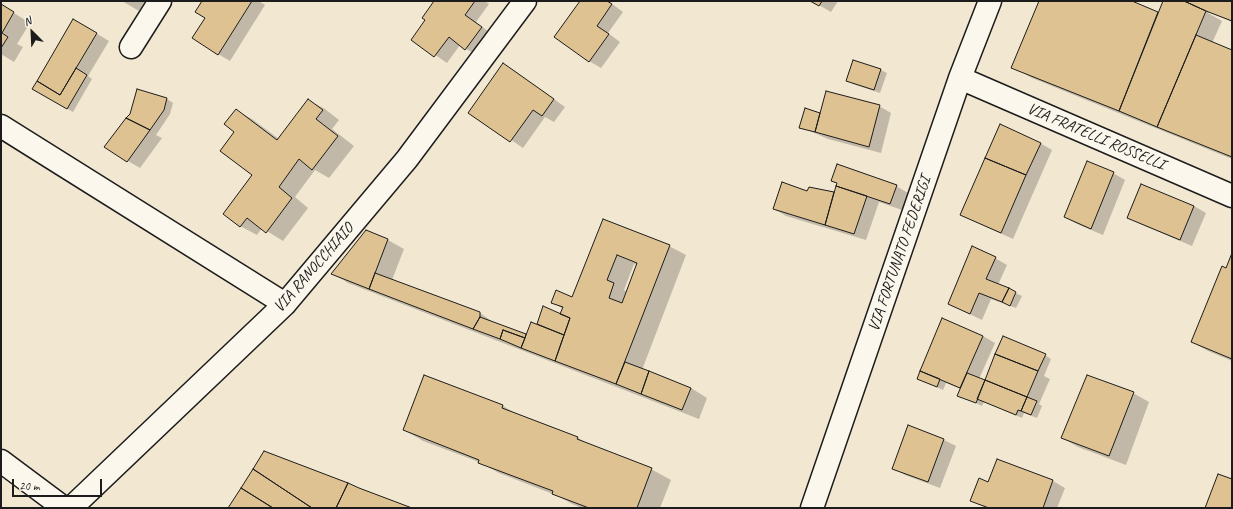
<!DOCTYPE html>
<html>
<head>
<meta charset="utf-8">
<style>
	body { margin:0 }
	#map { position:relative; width:1233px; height:509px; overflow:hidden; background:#f2e7d1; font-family:Caveat,sans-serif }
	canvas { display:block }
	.frame { position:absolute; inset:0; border:2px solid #1c1c1c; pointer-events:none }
	.north { position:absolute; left:12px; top:12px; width:40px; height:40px; -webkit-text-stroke:3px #fbf7ec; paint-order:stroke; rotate:336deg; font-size:11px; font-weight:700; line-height:16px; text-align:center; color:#1c1c1c }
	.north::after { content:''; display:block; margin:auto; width:14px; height:18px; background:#1c1c1c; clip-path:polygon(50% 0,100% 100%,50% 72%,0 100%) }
	.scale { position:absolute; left:12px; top:479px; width:90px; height:18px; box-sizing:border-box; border:2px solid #1c1c1c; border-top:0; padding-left:5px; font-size:12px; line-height:14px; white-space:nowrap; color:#1c1c1c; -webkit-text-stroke:3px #fbf7ec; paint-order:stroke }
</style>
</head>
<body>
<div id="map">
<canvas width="1233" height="509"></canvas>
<div class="frame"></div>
<div class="north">N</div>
<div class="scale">20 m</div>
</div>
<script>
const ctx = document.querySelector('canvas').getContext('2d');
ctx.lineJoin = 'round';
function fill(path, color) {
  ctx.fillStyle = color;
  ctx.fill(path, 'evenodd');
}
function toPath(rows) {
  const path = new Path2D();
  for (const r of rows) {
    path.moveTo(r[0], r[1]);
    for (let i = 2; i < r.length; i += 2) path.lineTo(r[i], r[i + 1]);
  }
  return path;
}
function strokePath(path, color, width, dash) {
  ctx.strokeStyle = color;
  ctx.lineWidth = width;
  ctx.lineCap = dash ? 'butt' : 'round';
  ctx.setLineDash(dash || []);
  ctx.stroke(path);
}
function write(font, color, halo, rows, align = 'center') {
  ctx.font = font + ' Caveat,sans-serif';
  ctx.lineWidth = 3.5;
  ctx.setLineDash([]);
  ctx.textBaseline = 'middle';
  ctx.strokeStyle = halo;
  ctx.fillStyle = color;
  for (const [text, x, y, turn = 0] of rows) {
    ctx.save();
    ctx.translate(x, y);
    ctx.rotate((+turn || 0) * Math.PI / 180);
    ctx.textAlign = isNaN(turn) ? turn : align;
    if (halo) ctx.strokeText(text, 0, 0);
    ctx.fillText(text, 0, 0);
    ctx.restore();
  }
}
const shadow = toPath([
	[122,1,145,1,139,11],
	[203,1,259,1,265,5,230,61,218,54,207,18],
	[435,1,485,1,489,4,476,22,493,35,478,56,460,45,447,63,413,40,427,20],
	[581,1,608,1,623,12,608,33,620,42,601,68,589,61],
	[812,1,838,1,831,12],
	[1040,1,1129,1,1159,13,1164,1,1232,1,1232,22,1209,12,1208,13,1222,21,1212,43,1232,51,1232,159,1032,78,1013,67],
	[1,5,30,23,17,44,23,47,14,62,1,54],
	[74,20,109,41,88,76,92,79,73,112,33,89],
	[854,61,881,70,887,73,880,93,853,84,847,81],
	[503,65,515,71,565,107,554,122,545,117,523,148,470,112],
	[138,90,167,99,173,103,170,114,156,135,162,138,140,168,128,161],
	[308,100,325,109,339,120,332,129,354,146,329,178,315,170,295,197,308,208,283,241,262,228,257,235,240,226,254,175,235,132,236,110,252,119,279,139],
	[879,106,891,113,881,153,828,139,801,127,806,110,821,114],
	[1040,143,1052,150,1013,239,973,221,962,214],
	[1113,173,1125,180,1103,235,1077,224,1065,217],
	[1141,185,1194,206,1206,213,1192,246,1140,224,1128,217],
	[896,186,908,193,902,210,879,202,866,240,786,216,774,209,808,193,810,188,835,193],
	[604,221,669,246,686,255,642,370,691,388,707,398,699,419,348,283,332,273,388,240,404,249,392,280,480,313,496,324,527,336,537,326,544,308,561,315,563,309,552,302,573,298],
	[634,264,638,265,627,292,624,290],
	[1232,256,1232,361,1208,351,1192,342],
	[995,258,1007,265,998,285,1022,296,1016,308,991,299,982,320,961,310,949,304],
	[943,320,983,336,995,343,979,379,992,384,1045,355,1051,359,1044,376,1050,379,1039,404,1042,406,1037,418,1024,413,1022,418,984,402,982,406,958,395,961,389,946,383,943,390,918,379],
	[1133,393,1149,402,1126,465,1078,447,1062,438],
	[503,406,520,416,578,438,592,446,651,469,671,480,660,508,582,508,572,504,558,496,499,473,479,462,423,441,404,430],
	[944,440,956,446,940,488,905,475,893,468],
	[998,460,1053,481,1065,488,1057,508,986,508,971,500,989,484]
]);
const building = toPath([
	[202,1,252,1,218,55,192,38,205,18,195,12,202,1],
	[434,1,475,1,465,15,482,27,465,50,449,37,434,57,411,40,425,20,422,18,434,1],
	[580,1,607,1,612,4,597,26,609,34,589,62,554,37,580,1],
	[810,1,822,1,819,6,810,1],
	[1039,1,1132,1,1158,12,1119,111,1011,68,1039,1],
	[1163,1,1184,1,1206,11,1157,127,1119,111,1163,1],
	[1184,1,1232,1,1232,21,1206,11,1184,1],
	[1,4,14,12,2,33,8,37,1,48,1,4],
	[73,19,97,33,60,95,37,81,73,19],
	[1196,35,1232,50,1232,157,1157,127,1196,35],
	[853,60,881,69,874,90,846,81,853,60],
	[503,63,554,99,542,116,533,110,510,142,468,113,503,63],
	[76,68,87,75,67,109,32,89,37,81,60,95,76,68],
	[137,89,167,98,164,110,150,130,126,118,130,114,137,89],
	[826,91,880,105,869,147,815,132,826,91],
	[308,99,323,110,316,119,338,136,312,170,299,159,279,187,292,198,266,233,247,218,240,227,223,214,252,175,220,151,234,132,224,124,236,109,277,140,308,99],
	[805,108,820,113,815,132,799,128,805,108],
	[126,118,150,130,127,162,104,147,126,118],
	[1000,124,1041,143,1026,175,985,158,1000,124],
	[985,158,1026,175,1001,233,960,215,985,158],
	[1087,161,1114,172,1091,229,1064,217,1087,161],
	[837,164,897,185,890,204,836,186,837,183,831,181,837,164],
	[782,182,807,191,809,187,834,192,825,225,773,209,782,182],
	[1141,184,1194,206,1180,240,1127,218,1141,184],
	[836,186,867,196,854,234,825,225,836,186],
	[603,219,670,245,616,384,555,361,570,318,560,314,563,307,551,303,556,290,572,297,603,219],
	[617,255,637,263,622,303,609,298,614,283,607,280,617,255],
	[366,230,388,239,369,289,331,274,366,230],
	[972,246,996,257,986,279,1009,288,1002,302,979,293,970,314,948,304,972,246],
	[1232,253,1232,359,1191,342,1222,266,1226,268,1232,253],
	[375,273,480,312,480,317,473,329,369,289,375,273],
	[1009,288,1016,292,1010,306,1002,302,1009,288],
	[543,306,570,318,564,335,537,324,543,306],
	[480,317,526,334,525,338,503,330,500,339,473,329,480,317],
	[942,318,983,336,960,388,920,371,942,318],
	[531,322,564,335,555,361,521,348,531,322],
	[503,330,525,338,521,348,500,339,503,330],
	[1003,336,1046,354,1038,371,995,354,1003,336],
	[995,354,1038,371,1027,397,985,380,995,354],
	[625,362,649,371,641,394,616,384,625,362],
	[649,371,691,388,682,410,641,394,649,371],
	[920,371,940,379,937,387,917,379,920,371],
	[967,373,985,380,976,403,957,396,967,373],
	[424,375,503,405,502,408,578,437,577,439,652,468,637,508,589,508,552,494,553,491,478,463,479,460,403,430,424,375],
	[1087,375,1134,392,1109,456,1061,438,1087,375],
	[985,380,1027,397,1021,411,1018,410,1016,415,977,399,985,380],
	[1027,397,1037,401,1031,415,1021,411,1027,397],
	[908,425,944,439,928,482,892,469,908,425],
	[264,451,348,483,336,508,312,508,253,469,264,451],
	[997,459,1053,480,1043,508,989,508,970,501,979,478,988,482,997,459],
	[253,469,312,508,273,508,241,488,253,469],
	[1218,474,1232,479,1232,508,1205,508,1218,474],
	[348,483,359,488,412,508,336,508,348,483],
	[241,488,273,508,228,508,241,488]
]);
const minor = toPath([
	[131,47,160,1],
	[960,78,1232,196],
	[1,126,285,304],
	[1,461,64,508],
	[71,508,285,304,407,159,525,1],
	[812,508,960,78,990,1]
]);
const streetNames = [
	["VIA FRATELLI ROSSELLI",1096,137,23],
	["VIA FORTUNATO FEDERIGI",900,254,-71],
	["VIA RANOCCHIAIO",314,268,-49]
];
fill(shadow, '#0003');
fill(building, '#dec292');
strokePath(building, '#1c1c1c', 1);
strokePath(minor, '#1c1c1c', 25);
strokePath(minor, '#fbf7ec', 22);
write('16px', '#1c1c1c', '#fbf7ec', streetNames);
</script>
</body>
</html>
